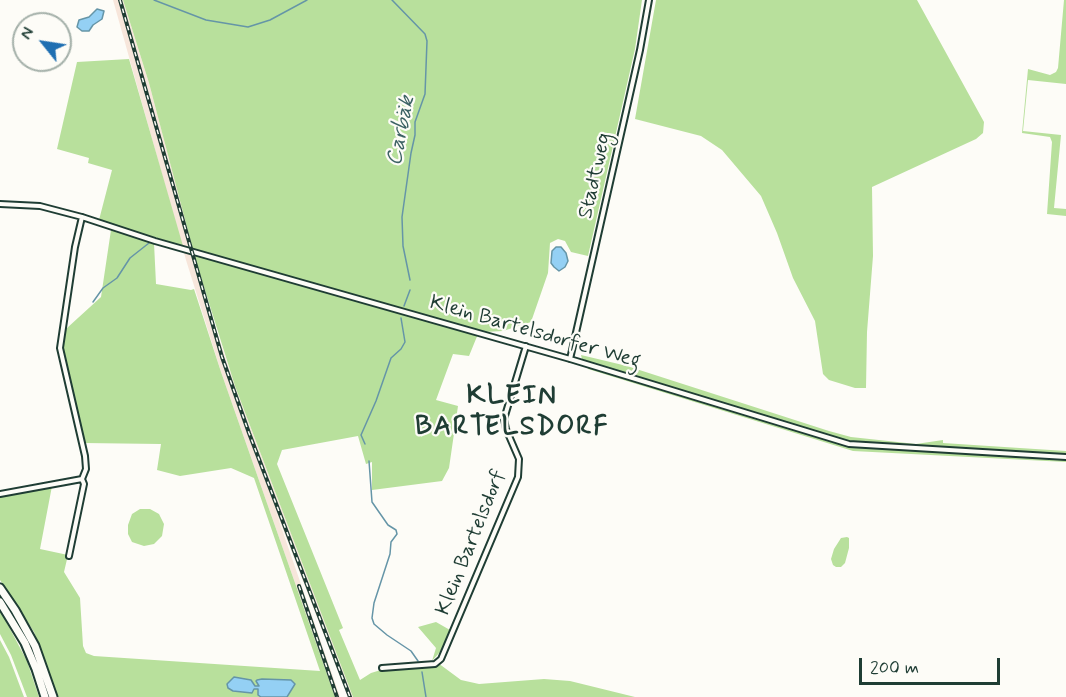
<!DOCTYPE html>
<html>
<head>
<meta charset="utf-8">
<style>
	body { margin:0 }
	#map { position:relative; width:1066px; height:697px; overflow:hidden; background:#fdfcf7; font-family:Mynerve,sans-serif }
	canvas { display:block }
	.north { position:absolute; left:12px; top:12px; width:60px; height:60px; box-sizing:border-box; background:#fdfcf7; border:2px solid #a4b0a9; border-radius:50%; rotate:300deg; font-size:16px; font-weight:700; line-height:24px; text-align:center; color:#1f3d34 }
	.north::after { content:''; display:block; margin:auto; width:21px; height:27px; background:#1f6fb2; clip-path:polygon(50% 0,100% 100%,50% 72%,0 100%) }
	.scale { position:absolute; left:859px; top:658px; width:141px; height:27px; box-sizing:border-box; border:3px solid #1f3d34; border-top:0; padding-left:8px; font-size:18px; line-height:21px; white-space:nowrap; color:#1f3d34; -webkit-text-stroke:4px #fdfcf7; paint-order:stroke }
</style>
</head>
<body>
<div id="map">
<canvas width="1066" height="697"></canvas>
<div class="north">N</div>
<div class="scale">200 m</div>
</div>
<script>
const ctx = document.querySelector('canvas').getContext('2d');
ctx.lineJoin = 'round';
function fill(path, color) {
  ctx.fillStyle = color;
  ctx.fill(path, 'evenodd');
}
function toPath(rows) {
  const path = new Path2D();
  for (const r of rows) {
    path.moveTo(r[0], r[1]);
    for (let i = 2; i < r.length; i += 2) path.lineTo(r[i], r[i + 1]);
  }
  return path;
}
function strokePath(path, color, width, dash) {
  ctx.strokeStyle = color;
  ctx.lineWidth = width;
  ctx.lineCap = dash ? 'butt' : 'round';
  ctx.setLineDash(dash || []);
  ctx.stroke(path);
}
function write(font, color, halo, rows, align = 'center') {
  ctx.font = font + ' Mynerve,sans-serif';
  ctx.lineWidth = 4.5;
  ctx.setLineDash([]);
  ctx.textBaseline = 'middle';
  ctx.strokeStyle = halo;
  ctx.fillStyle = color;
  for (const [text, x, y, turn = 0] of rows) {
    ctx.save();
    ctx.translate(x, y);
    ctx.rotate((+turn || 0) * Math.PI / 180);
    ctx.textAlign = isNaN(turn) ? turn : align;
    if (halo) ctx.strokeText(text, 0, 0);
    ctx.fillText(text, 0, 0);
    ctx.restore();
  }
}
const built = toPath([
	[113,0,123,0,149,83,208,305,235,386,353,697,348,697,275,509,340,697,335,697,221,372,186,260]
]);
const green = toPath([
	[123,0,642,0,635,49,588,256,571,252,565,241,558,239,550,243,548,273,531,322,503,331,484,332,193,250,149,83],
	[656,0,917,0,984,122,983,133,976,139,872,187,873,256,867,332,866,388,855,388,829,380,823,374,815,321,793,278,777,233,761,196,722,150,701,136,635,119],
	[1064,0,1066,0,1066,84,1028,80,1023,131,1061,135,1054,208,1066,209,1066,216,1047,214,1052,142,1050,137,1022,133,1028,69,1050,75,1056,72,1058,68],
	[129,59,183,246,99,220,112,170,88,163,89,158,57,149,77,62],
	[111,230,154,243,156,284,191,290,194,289,221,372,335,697,58,697,34,632,0,580,0,496,52,486,40,549,68,555,64,572,80,598,83,646,86,653,94,656,320,671,254,478,231,468,180,476,157,470,161,444,84,443,62,358,63,328,67,328,101,297],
	[194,255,478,334,469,356,453,354,436,400,458,406,449,468,442,481,372,490,372,462,366,464,358,436,282,450,277,464,343,628,339,630,360,680,371,673,384,669,438,663,461,680,479,684,544,679,570,681,635,697,353,697,235,386],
	[581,355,627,366,829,431,851,437,916,444,943,440,943,443,1066,451,1066,462,853,451,588,369,590,362,582,359],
	[140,509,150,509,159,514,164,524,162,536,154,544,144,546,132,542,128,534,128,525,132,514],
	[847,537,849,538,849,548,845,563,841,567,836,567,833,565,831,559,834,549,841,538],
	[0,610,27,661,39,697,27,697,11,655,0,634],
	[436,622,450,630,440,652,432,661,436,648,418,627],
	[0,640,9,657,24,697,0,697]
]);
const water = toPath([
	[97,9,104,11,102,19,93,25,89,31,82,31,77,27,79,20,89,17,97,9],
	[556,247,561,247,566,253,568,261,565,267,559,271,554,267,551,263,552,251,556,247],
	[234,677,251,680,255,686,259,686,256,681,257,680,262,679,291,680,295,684,287,697,261,697,258,695,258,689,254,689,252,693,233,691,228,688,227,684,234,677]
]);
const stream = toPath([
	[154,0,206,20,248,27,270,20,307,0],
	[392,0,425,34,427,41,425,94,415,122,415,135,411,153,402,217,403,246,410,280],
	[93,302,103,288,117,278,130,258,149,243],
	[404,306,410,290],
	[365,444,361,435,376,401,391,358,401,349,405,342,401,318],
	[369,461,372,502,388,525,396,530,397,534,391,542,390,554,374,603,372,618,374,624,387,635,411,651,418,661],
	[422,672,426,697]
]);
const minor = toPath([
	[0,204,40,206,82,217,155,241,570,359,849,444,1066,457],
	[570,359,640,50,649,0],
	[0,494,82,479],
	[69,556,84,484,82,479,86,469,85,456,60,348,75,247,82,217],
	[382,668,435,664,441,659,518,477,519,459,506,429,504,419,526,346]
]);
const trunk = toPath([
	[0,588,15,610,35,646,53,697],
	[0,602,25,643,36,669,45,697]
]);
const rail = toPath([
	[120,0,222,357,249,433,350,697],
	[299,586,337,697]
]);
const streetNames = [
	["Stadtweg",596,176,-77],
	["Klein Bartelsdorfer Weg",535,333,16],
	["Klein Bartelsdorf",472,543,-68]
];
const waterNames = [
	["Carbäk",402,131,-79]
];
const districtNames = [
	["KLEIN",512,397],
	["BARTELSDORF",512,428]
];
fill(built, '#f7e6db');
fill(green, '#b8e09c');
fill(water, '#94d0f4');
strokePath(water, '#6595a7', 1.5);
strokePath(stream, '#6595a7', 1.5);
strokePath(minor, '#1f3d34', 8);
strokePath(trunk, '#1f3d34', 11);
strokePath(minor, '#fdfcf7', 4);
strokePath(trunk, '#fdfcf7', 7);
strokePath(rail, '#1f3d34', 4);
strokePath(rail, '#fdfcf7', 1.5, [4.5]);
write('21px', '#1f3d34', '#fdfcf7', streetNames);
write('italic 22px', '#3c6264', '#fdfcf7', waterNames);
ctx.letterSpacing = '1.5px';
write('bold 27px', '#1f3d34', '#fdfcf7', districtNames);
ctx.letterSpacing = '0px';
</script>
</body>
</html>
